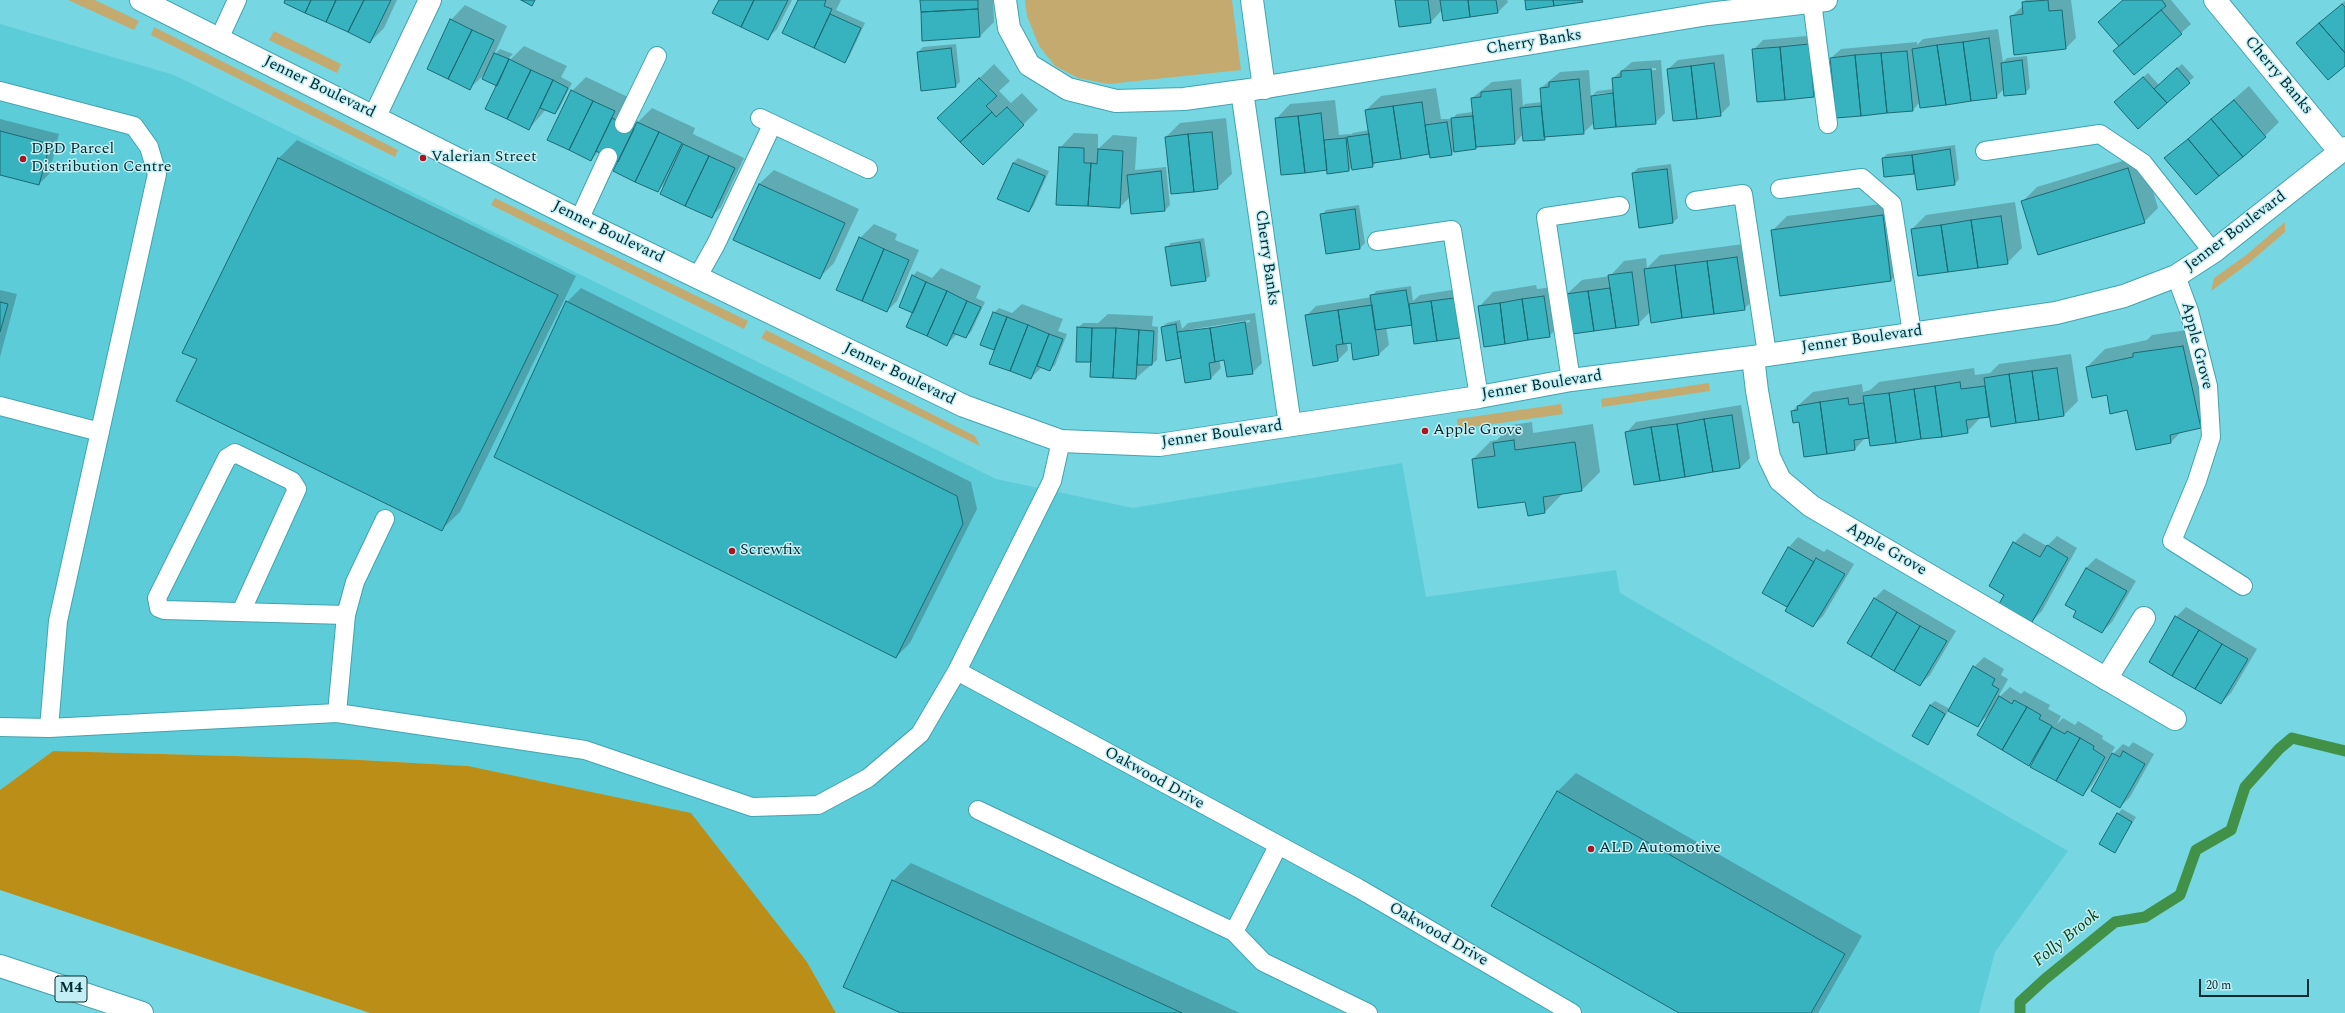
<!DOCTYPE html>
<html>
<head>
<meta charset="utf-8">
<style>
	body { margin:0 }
	#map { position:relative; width:2345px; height:1013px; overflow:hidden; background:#76d6e2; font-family:Spectral,serif }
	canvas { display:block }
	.scale { position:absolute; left:2199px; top:979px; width:110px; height:18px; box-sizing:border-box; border:2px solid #002b30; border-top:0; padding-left:5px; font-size:12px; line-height:14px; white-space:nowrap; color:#002b30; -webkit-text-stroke:3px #c3eff4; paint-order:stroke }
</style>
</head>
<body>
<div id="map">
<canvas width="2345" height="1013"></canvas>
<div class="scale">20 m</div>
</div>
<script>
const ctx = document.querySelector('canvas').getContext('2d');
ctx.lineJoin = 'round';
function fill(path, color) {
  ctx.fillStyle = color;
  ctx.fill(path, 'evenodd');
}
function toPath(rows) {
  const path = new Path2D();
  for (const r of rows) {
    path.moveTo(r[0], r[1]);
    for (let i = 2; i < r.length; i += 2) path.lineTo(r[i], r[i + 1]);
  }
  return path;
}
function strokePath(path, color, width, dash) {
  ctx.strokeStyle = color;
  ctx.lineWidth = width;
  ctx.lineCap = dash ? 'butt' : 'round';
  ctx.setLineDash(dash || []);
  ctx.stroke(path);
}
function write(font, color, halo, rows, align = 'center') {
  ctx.font = font + ' Spectral,serif';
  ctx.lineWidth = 3;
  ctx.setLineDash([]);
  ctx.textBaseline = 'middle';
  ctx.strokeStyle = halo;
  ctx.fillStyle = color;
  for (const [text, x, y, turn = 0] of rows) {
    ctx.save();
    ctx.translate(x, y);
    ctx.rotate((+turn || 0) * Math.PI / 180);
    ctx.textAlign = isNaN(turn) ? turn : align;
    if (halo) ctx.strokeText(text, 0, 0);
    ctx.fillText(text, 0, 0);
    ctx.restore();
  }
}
const built = toPath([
	[0,24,174,75,996,479,1133,508,1402,463,1426,597,1616,570,1620,593,2068,851,1995,952,1979,1013,836,1013,807,962,468,766,342,759,53,751,0,790]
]);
const green = toPath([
	[68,0,95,0,139,21,134,30],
	[1025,0,1232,0,1241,70,1108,84,1078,78,1055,66,1039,46,1027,16],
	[154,27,398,150,395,157,151,35],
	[274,31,341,64,337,73,269,40],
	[495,198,748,321,744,329,491,205],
	[2285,222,2285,232,2249,263,2211,291,2214,278,2245,256],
	[766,330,975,436,980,446,761,338],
	[1709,383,1710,391,1602,407,1601,399],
	[1561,404,1563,414,1458,429,1457,419]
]);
const forest = toPath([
	[53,751,342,759,468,766,691,813,807,962,836,1013,370,1013,0,890,0,790]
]);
const shadow = toPath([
	[286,0,397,0,384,28,370,42,285,2],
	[720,0,792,0,777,29,767,39],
	[799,0,841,0,836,10,865,23,849,57,845,61,784,32],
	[921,0,993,0,994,22,980,36],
	[1396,0,1507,0,1508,2,1498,12,1442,10,1431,22],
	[2025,0,2071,0,2076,38,2066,48,2015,54,2011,17,2023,6],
	[2123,0,2171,0,2191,24,2181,33,2114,51,2120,45,2099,22],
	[2345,1,2345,64,2298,43],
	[465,5,507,26,494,55,500,49,513,54,505,62,506,64,524,46,567,66,561,77,572,83,559,109,555,113,546,109,529,129,486,73,470,88,451,20],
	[1998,29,2003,62,2007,58,2027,56,2030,88,2025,93,2005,88,1996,97,1920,102,1913,110,1831,58,1841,49,1917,42,1917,45,1923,39],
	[1818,35,1823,87,1813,96,1753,50,1763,40],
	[956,44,960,82,955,86,922,90,918,52,923,47],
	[1724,54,1730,105,1720,115,1668,69,1678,60],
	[1661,60,1665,113,1655,123,1616,126,1595,122,1583,133,1547,136,1544,139,1523,134,1515,143,1478,146,1475,148,1454,151,1451,154,1430,152,1377,162,1373,166,1352,167,1349,170,1328,172,1328,169,1276,119,1290,104,1335,100,1339,135,1350,134,1350,135,1353,133,1369,130,1366,110,1381,96,1436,88,1441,119,1452,119,1457,114,1473,112,1472,98,1492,82,1521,79,1523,106,1525,104,1542,102,1541,88,1560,72,1589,70,1591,97,1597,91,1614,89,1613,78,1632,62],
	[1656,68,1656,70,1625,72,1627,70],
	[1618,92,1618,94,1596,96,1596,94],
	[994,64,1010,81,999,91,1011,103,1022,93,1038,110,983,164,953,104],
	[2182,64,2194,77,2138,128,2120,98,2148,73,2159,85],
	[586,77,628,97,620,115,637,123,652,108,695,128,693,134,744,158,721,207,711,217,665,183,658,191,619,161,599,151,591,160,572,91],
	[2249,86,2279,122,2265,136,2166,158],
	[1226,118,1232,174,1217,188,1166,137,1180,123],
	[0,119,59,134,49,174,39,184,0,174],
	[1074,133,1098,134,1098,149,1113,135,1137,137,1135,170,1166,167,1170,205,1165,210,1131,213,1130,197,1120,207,1060,148],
	[297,140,576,276,460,512,441,530,198,359,184,352,279,158],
	[1955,145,1959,179,1955,184,1915,173,1885,176,1883,158,1887,154],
	[2142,155,2158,208,2144,222,2023,201,2037,187],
	[1018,158,1049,171,1033,207,1028,211,998,198,1013,163],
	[1671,164,1678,218,1673,222,1633,173,1638,168],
	[774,170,859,209,834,263,819,278,759,184],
	[1897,202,1905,266,1891,280,1781,295,1772,231,1787,216],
	[2015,202,2022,248,2007,263,1912,229,1926,215],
	[1359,205,1365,243,1360,248,1327,253,1322,215,1326,210],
	[874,224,897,234,895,240,919,250,897,301,887,311,860,238],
	[1204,238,1210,276,1205,280,1166,248,1171,243],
	[1751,243,1758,295,1744,309,1651,311,1638,324,1567,294,1582,280,1610,276,1624,261,1646,258,1647,268,1660,255],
	[941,268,981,286,976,298,985,302,971,332,966,337,958,333,947,344,914,312,913,276,917,271,932,278],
	[1536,285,1537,289,1554,287,1559,326,1549,336,1479,307,1493,292],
	[1411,286,1413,301,1420,295,1464,288,1469,328,1459,337,1412,324,1386,327,1389,345,1379,354,1352,342,1347,343,1348,350,1338,360,1314,364,1306,316,1316,306,1372,297,1376,291],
	[581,288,971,482,977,509,910,643,896,657,567,302],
	[0,290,17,294,0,357],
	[1022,304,1063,319,1058,331,1067,334,1055,365,1050,370,1042,367,1031,378,997,346,994,349,994,313,999,308,1012,313],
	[1255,313,1262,363,1252,373,1225,359,1219,360,1221,368,1211,378,1182,357,1167,360,1162,327,1167,323,1180,320,1182,329,1188,323],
	[1250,320,1250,322,1188,332,1188,330],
	[1108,314,1153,316,1152,326,1158,327,1157,360,1136,378,1092,361,1078,328,1083,323,1098,323],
	[2201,328,2219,409,2201,427,2182,431,2171,442,2136,449,2128,408,2087,367,2105,349,2147,340,2152,335],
	[2071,354,2078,401,2064,415,1992,425,1990,416,1981,417,1967,432,1866,437,1855,449,1800,421,1792,411,1813,392,1862,384,1863,392,1870,390,1879,382,1974,368,1975,375,1990,373,1999,364],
	[1741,405,1750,458,1740,468,1627,432,1636,422],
	[1532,422,1533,433,1593,424,1600,472,1582,490,1563,493,1545,512,1526,501,1473,459,1491,441,1497,440,1512,425],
	[2024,533,2047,546,2057,536,2077,548,2042,611,2032,621,2006,594,2014,543],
	[1798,537,1824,552,1827,549,1854,564,1823,616,1813,626,1789,607,1763,592,1789,547],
	[2096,558,2136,581,2112,622,2102,632,2077,611,2086,568],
	[1884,589,1956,631,1930,675,1920,685,1874,599],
	[2186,607,2257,649,2231,693,2221,703,2176,617],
	[1984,657,2004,669,2001,675,2008,679,1997,699,2010,687,2021,694,2024,691,2050,705,2048,709,2061,716,2057,724,2063,718,2075,725,2078,721,2103,736,2102,739,2115,747,2092,785,2083,795,2037,756,2029,764,1989,714,1978,725,1949,710,1928,743,1930,705,1935,701,1950,709,1974,667],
	[2133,742,2154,754,2130,797,2120,807,2113,754,2123,744,2129,747],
	[1576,773,1862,936,1818,1013,1681,1013,1557,792],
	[2122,809,2136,817,2115,851,2118,814],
	[911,863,1240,1013,903,1013,893,881]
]);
const stream = toPath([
	[2020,1013,2020,1002,2045,979,2115,922,2145,917,2180,895,2196,850,2231,830,2245,787,2279,749,2292,738,2345,751]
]);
const building = toPath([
	[285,0,311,0,305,13,284,3,285,0],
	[311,0,336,0,326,22,305,13,311,0],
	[336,0,364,0,348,32,326,22,336,0],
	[364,0,391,0,370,43,348,32,364,0],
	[521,0,535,0,532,6,521,0],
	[719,0,754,0,741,27,712,13,719,0],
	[754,0,788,0,768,40,741,27,754,0],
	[798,0,826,0,824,6,832,9,814,48,782,33,798,0],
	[920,0,978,0,978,9,921,12,920,0],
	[1395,0,1428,0,1431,23,1399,27,1395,0],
	[1440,0,1468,0,1470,17,1443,21,1440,0],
	[1468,0,1496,0,1498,13,1470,17,1468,0],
	[1525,0,1553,0,1554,6,1526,10,1525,0],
	[1553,0,1582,0,1583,2,1554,6,1553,0],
	[2048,0,2049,11,2062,10,2066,49,2014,55,2010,16,2023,14,2022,2,2048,0],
	[2123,0,2162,0,2166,6,2119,46,2098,22,2123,0],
	[2342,4,2345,7,2345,53,2319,23,2342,4],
	[978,9,980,37,922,41,921,12,978,9],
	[2161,10,2182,34,2134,75,2113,51,2161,10],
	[830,14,861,28,845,63,814,48,830,14],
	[450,19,472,30,448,79,427,69,450,19],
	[2319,23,2345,53,2345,66,2328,80,2296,43,2319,23],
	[472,30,494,40,470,90,448,79,472,30],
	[1989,38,1997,98,1971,101,1963,42,1989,38],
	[1963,42,1971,101,1946,105,1937,45,1963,42],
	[1809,44,1814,97,1785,100,1780,47,1809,44],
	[1937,45,1946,105,1920,108,1912,49,1937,45],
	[1780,47,1785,100,1757,102,1752,49,1780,47],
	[951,48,956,87,921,91,917,52,951,48],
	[1907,51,1913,111,1887,113,1881,53,1907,51],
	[494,53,509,59,497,86,482,79,494,53],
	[1881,53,1887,113,1861,116,1855,55,1881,53],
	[1855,55,1861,116,1836,118,1830,58,1855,55],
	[509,59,531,70,507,119,485,109,509,59],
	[2022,60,2026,94,2004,96,2001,63,2022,60],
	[1714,63,1721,116,1697,119,1691,66,1714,63],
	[1691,66,1697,119,1673,121,1667,69,1691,66],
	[2177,68,2190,83,2167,103,2154,89,2177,68],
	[1651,69,1656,124,1616,127,1612,78,1621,77,1621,71,1651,69],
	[531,70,553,80,529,130,507,119,531,70],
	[2143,77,2167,103,2138,129,2114,102,2143,77],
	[979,78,997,96,986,106,992,112,960,142,937,118,979,78],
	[1579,79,1584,134,1544,137,1540,88,1549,87,1549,82,1579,79],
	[553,80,568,88,555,114,540,108,553,80],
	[1511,89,1515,144,1476,147,1471,98,1481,97,1481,92,1511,89],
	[571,90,593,101,569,150,547,140,571,90],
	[1613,93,1616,127,1594,129,1591,96,1613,93],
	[2234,100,2266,137,2243,157,2211,119,2234,100],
	[593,101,615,111,591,161,569,150,593,101],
	[1422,102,1429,154,1401,159,1393,106,1422,102],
	[1393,106,1401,159,1373,163,1365,110,1393,106],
	[1541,106,1545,140,1523,141,1520,108,1541,106],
	[1007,107,1024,125,983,165,960,142,992,112,996,117,1007,107],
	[1321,113,1327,170,1305,173,1298,116,1321,113],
	[1298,116,1305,173,1281,175,1275,118,1298,116],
	[1473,116,1476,149,1454,152,1451,118,1473,116],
	[612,118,634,129,618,162,596,151,612,118],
	[2211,119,2243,157,2219,176,2188,139,2211,119],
	[637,122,659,132,635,182,613,171,637,122],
	[1447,122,1452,155,1430,158,1425,125,1447,122],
	[0,131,50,144,39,185,0,175,0,131],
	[659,132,682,143,658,192,635,182,659,132],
	[1212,132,1218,189,1194,192,1188,134,1212,132],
	[1188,134,1194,192,1171,194,1165,137,1188,134],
	[1369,134,1373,167,1352,170,1347,137,1369,134],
	[1346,138,1349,171,1327,174,1324,140,1346,138],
	[2188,139,2219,176,2196,195,2164,158,2188,139],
	[683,144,709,156,685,206,660,194,683,144],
	[1059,147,1084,148,1084,163,1091,163,1088,206,1056,205,1059,147],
	[1098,149,1123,151,1120,208,1088,206,1091,163,1097,164,1098,149],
	[1950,149,1955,185,1917,190,1912,155,1950,149],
	[1912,155,1914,174,1884,177,1882,158,1912,155],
	[709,156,735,168,712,218,685,206,709,156],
	[278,158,558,295,442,531,176,401,197,359,182,353,278,158],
	[1013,163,1045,176,1029,212,997,199,1013,163],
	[2128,168,2145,223,2038,255,2021,201,2128,168],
	[1667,169,1673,223,1639,228,1632,173,1667,169],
	[1161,171,1165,211,1131,214,1127,175,1161,171],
	[759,184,845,223,820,279,733,240,759,184],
	[1355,209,1360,249,1326,254,1320,214,1355,209],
	[1883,215,1891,281,1780,296,1771,230,1883,215],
	[2001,216,2008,264,1978,268,1971,220,2001,216],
	[1971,220,1978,268,1948,272,1941,225,1971,220],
	[1941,225,1948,272,1918,276,1911,229,1941,225],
	[859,237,884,249,862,301,836,290,859,237],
	[1200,242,1206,281,1171,286,1165,247,1200,242],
	[884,249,909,260,887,312,862,301,884,249],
	[1737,257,1745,310,1714,314,1707,261,1737,257],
	[1707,261,1714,314,1682,318,1675,265,1707,261],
	[1675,265,1682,318,1651,323,1644,269,1675,265],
	[1632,272,1639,325,1616,328,1608,275,1632,272],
	[912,275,926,282,913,313,899,307,912,275],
	[926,282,947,291,927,336,906,327,926,282],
	[1610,288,1616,328,1594,331,1588,291,1610,288],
	[1406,290,1412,325,1375,330,1370,295,1406,290],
	[947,291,967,301,947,346,927,336,947,291],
	[1588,291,1594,331,1572,334,1566,294,1588,291],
	[1544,296,1550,337,1528,340,1522,299,1544,296],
	[1454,298,1460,338,1437,341,1431,301,1454,298],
	[1522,299,1528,340,1505,344,1500,303,1522,299],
	[566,301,957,496,963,524,896,658,494,457,566,301],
	[967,301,981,307,966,338,953,333,967,301],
	[1431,301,1437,341,1414,344,1409,304,1431,301],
	[0,302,8,304,0,332,0,302],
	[1500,303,1505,344,1484,347,1478,306,1500,303],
	[1372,305,1379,355,1353,360,1351,343,1343,344,1338,310,1372,305],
	[1338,310,1343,344,1336,345,1338,361,1313,366,1305,315,1338,310],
	[993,312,1007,317,994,350,980,345,993,312],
	[1007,317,1028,325,1010,371,989,364,1007,317],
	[1245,322,1253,374,1227,377,1224,360,1215,362,1210,328,1245,322],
	[1176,324,1181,358,1166,361,1161,327,1176,324],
	[1028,325,1049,334,1031,379,1010,371,1028,325],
	[1077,327,1092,328,1091,362,1076,362,1077,327],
	[1092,328,1116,328,1113,378,1090,377,1092,328],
	[1116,328,1139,330,1136,379,1113,378,1116,328],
	[1210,328,1215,362,1209,363,1211,379,1185,383,1177,332,1210,328],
	[1139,330,1154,331,1152,365,1137,365,1139,330],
	[1049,334,1063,339,1050,371,1037,366,1049,334],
	[2183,346,2201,428,2170,435,2171,443,2136,450,2127,410,2110,414,2107,395,2092,398,2086,367,2133,357,2133,353,2183,346],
	[2057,368,2064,416,2039,420,2032,371,2057,368],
	[2032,371,2039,420,2016,423,2009,374,2032,371],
	[2009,374,2016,423,1991,427,1984,378,2009,374],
	[1960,382,1961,389,1985,386,1989,417,1966,420,1968,433,1942,437,1935,386,1960,382],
	[1935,386,1942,437,1921,439,1914,389,1935,386],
	[1914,389,1921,439,1896,443,1889,393,1914,389],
	[1889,393,1896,443,1870,446,1863,396,1889,393],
	[1848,398,1849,405,1864,403,1869,438,1854,440,1855,450,1827,454,1820,402,1848,398],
	[1820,402,1827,454,1804,457,1799,422,1793,423,1791,411,1798,410,1797,406,1820,402],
	[1732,415,1740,468,1713,472,1704,419,1732,415],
	[1704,419,1713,472,1685,477,1677,424,1704,419],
	[1677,424,1685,477,1660,481,1651,427,1677,424],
	[1651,427,1660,481,1634,485,1625,432,1651,427],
	[1514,440,1515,450,1575,442,1582,491,1543,497,1545,513,1528,516,1525,502,1478,508,1472,459,1495,456,1493,443,1514,440],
	[2013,542,2040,557,2047,545,2068,558,2032,622,1999,604,2004,595,1989,586,2013,542],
	[1788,547,1814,562,1787,607,1762,593,1788,547],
	[1816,558,1845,574,1813,627,1785,611,1816,558],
	[2086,568,2127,591,2102,633,2073,617,2076,611,2065,605,2086,568],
	[1874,598,1897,612,1871,657,1847,643,1874,598],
	[1897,612,1920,626,1894,671,1871,657,1897,612],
	[2175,616,2199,630,2172,676,2149,662,2175,616],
	[1920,626,1947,641,1920,686,1894,671,1920,626],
	[2199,630,2222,644,2195,689,2172,676,2199,630],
	[2222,644,2248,659,2221,704,2195,689,2222,644],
	[1973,666,1995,679,1992,685,1999,689,1978,727,1948,711,1973,666],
	[1999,696,2012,704,2014,700,2027,707,2002,750,1977,735,1999,696],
	[1930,705,1945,714,1928,745,1912,736,1930,705],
	[2027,707,2041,715,2039,719,2052,726,2029,766,2002,750,2027,707],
	[2052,727,2065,734,2067,731,2080,738,2056,781,2030,767,2052,727],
	[2080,738,2094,746,2093,749,2105,757,2083,796,2056,781,2080,738],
	[2123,751,2145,764,2120,808,2091,791,2112,753,2120,757,2123,751],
	[1557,791,1845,954,1811,1013,1679,1013,1491,906,1557,791],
	[2117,813,2132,822,2115,853,2099,844,2117,813],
	[892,880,1182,1013,901,1013,843,987,892,880]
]);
const service = toPath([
	[1812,2,1828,124],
	[219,39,237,0],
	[0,91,134,126,149,147,157,174,58,621,49,728],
	[760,118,868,169],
	[624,124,657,56],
	[1985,151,2100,134,2143,163,2213,252],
	[1780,189,1862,178,1892,204,1912,333],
	[1695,201,1743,194,1767,354],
	[579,220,608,157],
	[1377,241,1452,230,1479,397],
	[698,276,716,244,772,125],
	[2176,276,2189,311,2208,386,2211,437,2197,481,2172,541,2243,586],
	[1571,380,1546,217,1620,206],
	[0,406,100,432],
	[1061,441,1052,481,957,671,1358,888,1572,1013],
	[241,612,297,489,292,481,235,453,227,458,157,598,159,608,164,610,346,615],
	[337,713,346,615,355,582,385,519],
	[0,727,49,728,337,713,585,750,752,807,818,805,868,778,920,734,957,671],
	[978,810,1234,932],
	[1278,846,1234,932,1263,962,1368,1013]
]);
const minor = toPath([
	[141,0,579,220,964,406,1061,441,1159,445,1479,397,1571,380,1753,357,2056,313,2124,296,2176,276,2213,252,2345,148],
	[1005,0,1009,28,1029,65,1068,89,1116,101,1184,99,1242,91,1708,14,1826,0],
	[1252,0,1264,88],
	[2215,0,2340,152],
	[1242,91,1290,425],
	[375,116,430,0],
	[1753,357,1757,391,1769,457,1780,480,1811,506,2175,719],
	[2106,679,2144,618]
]);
const motorway = toPath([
	[0,966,142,1013]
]);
const markers = [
	[423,158,4,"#aa161f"],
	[23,159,4,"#aa161f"],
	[1425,431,4,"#aa161f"],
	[732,551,4,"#aa161f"],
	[1591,849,4,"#aa161f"]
];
const shields = [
	[71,989,32]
];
const shieldNames = [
	["M4",71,989]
];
const streetNames = [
	["Cherry Banks",1534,43,-9],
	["Cherry Banks",2278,76,50],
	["Jenner Boulevard",319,88,26],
	["Jenner Boulevard",2236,232,-37],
	["Jenner Boulevard",608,233,26],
	["Cherry Banks",1266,258,82],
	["Jenner Boulevard",1862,340,-8],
	["Apple Grove",2196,346,76],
	["Jenner Boulevard",899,375,26],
	["Jenner Boulevard",1542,386,-9],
	["Jenner Boulevard",1222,435,-8],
	["Apple Grove",1886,550,30],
	["Oakwood Drive",1154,779,29],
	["Oakwood Drive",1438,935,30]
];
const poiNames = [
	["DPD Parcel",31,150],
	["Distribution Centre",31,168],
	["Valerian Street",431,158],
	["Apple Grove",1433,431],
	["Screwfix",740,551],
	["ALD Automotive",1599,849]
];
const waterNames = [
	["Folly Brook",2067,939,-39]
];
fill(built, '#5dccd9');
fill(green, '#c5aa70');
fill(forest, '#bb8f17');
fill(shadow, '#0003');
strokePath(stream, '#419149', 11);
fill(building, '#37b3c0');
strokePath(building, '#1b6a73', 1);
strokePath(service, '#41a4af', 20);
strokePath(minor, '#41a4af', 24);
strokePath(motorway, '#41a4af', 24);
strokePath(service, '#fff', 18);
strokePath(minor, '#fff', 22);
strokePath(motorway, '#fff', 22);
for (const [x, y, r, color] of markers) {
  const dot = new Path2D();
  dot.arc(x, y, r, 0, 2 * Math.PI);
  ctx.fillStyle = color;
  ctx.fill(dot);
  strokePath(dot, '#c3eff4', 1.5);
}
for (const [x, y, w] of shields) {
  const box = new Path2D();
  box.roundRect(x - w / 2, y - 13, w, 26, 3);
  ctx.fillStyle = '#c3eff4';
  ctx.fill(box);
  strokePath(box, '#002b30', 1);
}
write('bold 15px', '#002b30', null, shieldNames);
write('16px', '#002b30', '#c3eff4', streetNames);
write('16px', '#002b30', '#c3eff4', poiNames, 'left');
write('italic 17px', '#064211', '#c3eff4', waterNames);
</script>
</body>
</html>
